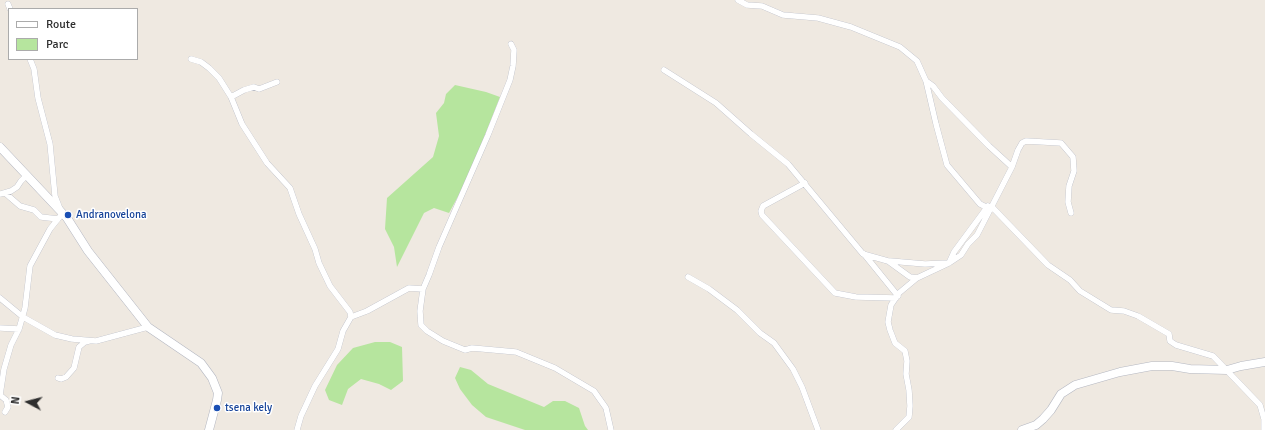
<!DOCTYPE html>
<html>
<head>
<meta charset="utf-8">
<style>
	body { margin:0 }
	#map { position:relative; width:1265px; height:430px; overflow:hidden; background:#efe9e1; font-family:Signika,sans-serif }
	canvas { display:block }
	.legend { position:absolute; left:8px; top:8px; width:130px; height:52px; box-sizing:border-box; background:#fff; border:1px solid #ababab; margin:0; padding:5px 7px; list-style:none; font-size:12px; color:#2e2e2e }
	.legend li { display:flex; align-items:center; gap:8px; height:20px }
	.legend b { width:20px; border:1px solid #ababab }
	.north { position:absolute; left:8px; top:382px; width:40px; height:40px; -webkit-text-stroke:3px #fff; paint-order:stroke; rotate:277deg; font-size:11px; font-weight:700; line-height:16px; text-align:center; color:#2e2e2e }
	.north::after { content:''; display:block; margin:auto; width:14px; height:18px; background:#2e2e2e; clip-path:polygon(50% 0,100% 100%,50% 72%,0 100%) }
</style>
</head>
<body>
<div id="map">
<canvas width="1265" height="430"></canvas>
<ul class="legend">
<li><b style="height:5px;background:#fff"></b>Route</li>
<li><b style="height:11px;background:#b6e59e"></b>Parc</li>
</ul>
<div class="north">N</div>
</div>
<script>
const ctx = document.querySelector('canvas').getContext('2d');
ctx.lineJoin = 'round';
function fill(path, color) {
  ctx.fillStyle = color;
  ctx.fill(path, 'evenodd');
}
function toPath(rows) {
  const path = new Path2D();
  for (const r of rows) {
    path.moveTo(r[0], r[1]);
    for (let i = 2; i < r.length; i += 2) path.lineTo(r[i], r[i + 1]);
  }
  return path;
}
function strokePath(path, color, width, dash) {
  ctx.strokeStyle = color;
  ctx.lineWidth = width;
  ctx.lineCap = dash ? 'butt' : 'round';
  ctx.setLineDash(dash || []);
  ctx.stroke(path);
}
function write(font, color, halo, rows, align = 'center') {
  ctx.font = font + ' Signika,sans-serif';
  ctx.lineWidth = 3;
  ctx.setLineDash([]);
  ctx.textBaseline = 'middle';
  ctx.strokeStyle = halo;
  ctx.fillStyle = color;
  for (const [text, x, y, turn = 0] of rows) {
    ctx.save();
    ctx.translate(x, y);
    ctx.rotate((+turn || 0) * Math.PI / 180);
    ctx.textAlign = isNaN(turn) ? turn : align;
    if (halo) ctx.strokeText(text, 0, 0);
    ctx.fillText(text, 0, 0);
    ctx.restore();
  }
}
const green = toPath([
	[455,85,486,92,500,97,468,178,449,213,434,208,424,213,397,267,394,247,385,229,387,198,433,157,439,136,436,113,444,103,446,94],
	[375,342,390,342,402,347,403,381,391,390,379,384,361,379,348,389,342,405,329,400,325,390,337,365,353,348],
	[460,367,471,370,488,384,544,407,553,401,565,401,579,408,585,426,588,430,525,430,486,417,472,405,460,389,455,378]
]);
const street = toPath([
	[738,0,747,5,762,6,783,15,818,18,851,27,900,47,917,61,926,81,933,86,942,98,989,146,1012,167,977,235,968,244,961,255,949,263,917,278,899,293,891,305,888,322,890,330,895,343,905,351,907,361,906,374,909,390,910,406,909,417,896,430],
	[8,4,10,9],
	[511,44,514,50,513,66,510,80,488,135,439,247,429,275,423,289,420,311,421,325,427,331,443,341,465,350,472,348,516,352,555,368,594,391,606,408,611,430],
	[191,59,201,62,209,68,219,78,231,97,242,124,267,163,290,188,299,214,315,249,319,263,330,286,350,312,351,317,343,331,338,349,315,386,301,416,297,430],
	[664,70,716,103,751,134,788,164,863,254,888,261,910,277,917,278],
	[926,81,936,124,947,165,980,204,986,207],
	[231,97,244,90,254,87,259,89,277,82],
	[1012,167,1018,150,1022,143,1026,141,1061,143,1073,157,1074,171,1069,186,1068,202,1071,213],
	[805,183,763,206,761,211,762,215,835,293,856,297,896,298],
	[5,193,20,206,34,210,41,217,58,219],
	[0,194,11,191,17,187,21,181,27,175],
	[992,207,1048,265,1070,280,1080,291,1111,310,1124,311,1138,316,1169,334,1170,341,1176,345,1213,356,1260,405,1264,419,1264,430],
	[864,254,898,296],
	[890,261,925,264,949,263,954,252,988,206],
	[688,277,709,289,737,310,760,333,774,343,793,369,802,387,818,430],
	[0,298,23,317,55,335,72,339,96,341,148,327],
	[351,317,367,311,409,288,423,289],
	[0,328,19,329],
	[58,378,61,379,66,377,74,368,79,347,85,342,89,341],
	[0,395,4,369,11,345,19,329,25,308,30,266,50,229,62,214,55,196,50,144,38,98,34,69,30,59],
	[0,395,6,400,8,407,5,412]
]);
const secondary = toPath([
	[0,147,67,218,88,251,148,327,201,363,212,378,218,393,217,400,209,430],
	[1022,430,1036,425,1043,419,1051,410,1061,394,1075,385,1120,372,1152,366,1172,366,1190,369,1227,370,1241,366,1265,362]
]);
const markers = [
	[68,215,4,"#1a4fb4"],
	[217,408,4,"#1a4fb4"]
];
const transitNames = [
	["Andranovelona",76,215],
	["tsena kely",225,408]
];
fill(green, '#b6e59e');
strokePath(street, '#b4b7c1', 6);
strokePath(secondary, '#b4b7c1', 9);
strokePath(street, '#fff', 5.5);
strokePath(secondary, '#fff', 8);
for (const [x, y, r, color] of markers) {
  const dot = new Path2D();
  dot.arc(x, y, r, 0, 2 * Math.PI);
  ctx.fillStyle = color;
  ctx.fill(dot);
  strokePath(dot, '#fff', 1.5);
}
write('11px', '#164399', '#fff', transitNames, 'left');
</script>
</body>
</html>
